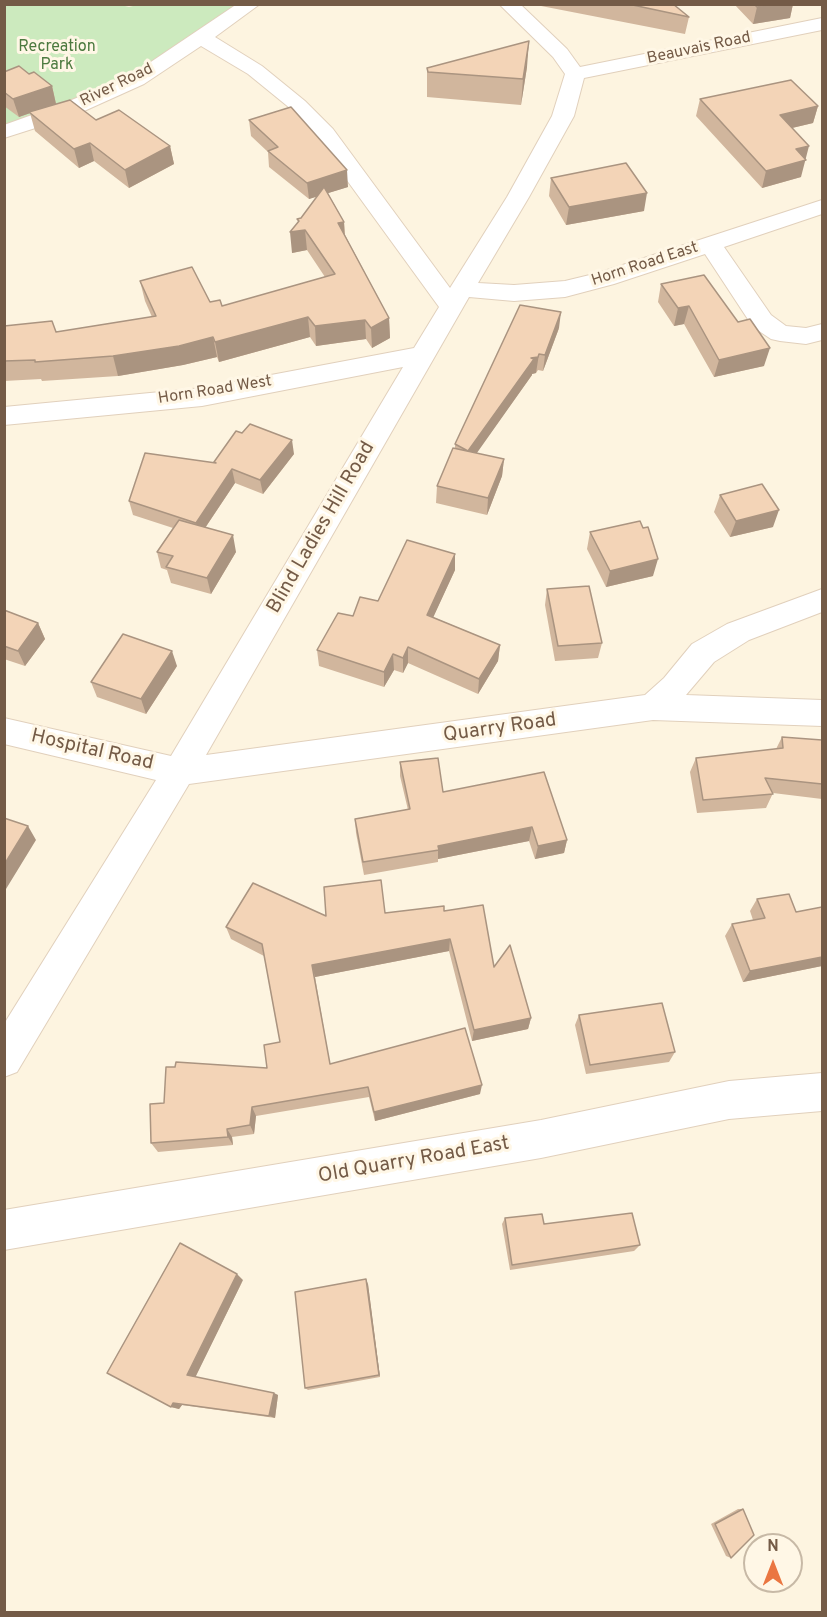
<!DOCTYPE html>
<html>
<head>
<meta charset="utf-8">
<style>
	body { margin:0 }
	#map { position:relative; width:827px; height:1617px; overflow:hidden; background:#fdf4e0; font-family:Overpass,sans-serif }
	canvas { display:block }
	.frame { position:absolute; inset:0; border:6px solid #745b47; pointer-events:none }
	.north { position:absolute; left:743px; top:1533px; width:60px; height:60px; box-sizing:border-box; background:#fff7e6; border:2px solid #c7b9a6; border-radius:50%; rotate:0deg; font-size:16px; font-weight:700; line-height:24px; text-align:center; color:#745b47 }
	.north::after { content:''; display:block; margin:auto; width:21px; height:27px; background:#ea7641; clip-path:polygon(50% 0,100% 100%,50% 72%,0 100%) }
</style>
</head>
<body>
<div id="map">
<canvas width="827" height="1617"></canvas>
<div class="frame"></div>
<div class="north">N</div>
</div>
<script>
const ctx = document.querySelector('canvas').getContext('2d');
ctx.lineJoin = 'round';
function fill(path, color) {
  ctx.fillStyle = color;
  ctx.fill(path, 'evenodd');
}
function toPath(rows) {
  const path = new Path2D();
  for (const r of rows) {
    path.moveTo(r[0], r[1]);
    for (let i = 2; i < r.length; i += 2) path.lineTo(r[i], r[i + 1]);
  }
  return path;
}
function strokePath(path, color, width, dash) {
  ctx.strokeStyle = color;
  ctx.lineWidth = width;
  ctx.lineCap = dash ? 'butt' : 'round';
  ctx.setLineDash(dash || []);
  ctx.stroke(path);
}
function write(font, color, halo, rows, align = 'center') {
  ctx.font = font + ' Overpass,sans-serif';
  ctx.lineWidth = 6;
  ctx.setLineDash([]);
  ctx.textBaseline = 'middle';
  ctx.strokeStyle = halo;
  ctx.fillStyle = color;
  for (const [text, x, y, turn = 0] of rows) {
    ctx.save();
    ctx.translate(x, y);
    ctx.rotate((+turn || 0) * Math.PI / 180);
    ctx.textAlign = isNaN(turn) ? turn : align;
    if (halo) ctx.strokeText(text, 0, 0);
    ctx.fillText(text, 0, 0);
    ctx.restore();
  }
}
const green = toPath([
	[117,4,129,7,141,4,251,5,137,80,5,132,4,5]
]);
const minor = toPath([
	[237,4,260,4,215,37,262,66,305,101,333,129,450,288,507,197,552,116,565,74,553,57,499,4,520,4,567,49,580,67,822,18,822,30,584,78,574,116,529,197,478,283,514,285,565,281,598,273,822,200,822,214,724,247,771,315,786,326,806,328,822,324,822,340,806,344,780,341,771,339,753,327,705,254,614,284,565,297,514,301,469,297,206,755,645,695,664,678,692,644,727,624,822,589,822,612,749,640,714,662,686,695,822,700,822,726,653,720,189,784,17,1072,4,1077,4,1024,156,780,4,744,4,718,171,756,403,367,202,406,4,425,4,407,202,388,414,348,439,307,317,139,291,109,248,74,201,46,144,84,73,116,4,138,4,125,57,106,130,76,237,4],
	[822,1073,822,1111,729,1119,541,1158,4,1250,4,1210,541,1120,729,1081,822,1073]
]);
const wall = toPath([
	[673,4,689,17,685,34,536,5],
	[734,4,793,4,790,18,753,24],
	[527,67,521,105,427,97,427,68],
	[4,72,29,74,52,86,56,104,96,120,170,146,174,164,129,188,94,161,79,168,35,131,30,113,19,117,4,106],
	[700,99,818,106,813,123,792,128,801,177,762,188,696,116],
	[249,120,348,187,328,193,344,222,345,235,389,318,390,338,372,348,366,339,316,346,310,337,219,362,217,357,183,365,118,376,42,381,41,379,4,381,4,326,56,332,152,317,145,301,140,281,222,306,325,277,307,250,292,253,298,222,297,219,301,218,318,196,309,199,269,167,268,152,251,136],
	[551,178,644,211,566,225,549,196],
	[661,284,738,322,764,366,714,377,684,324,674,326,658,302],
	[559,328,543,371,538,370,536,373,532,374,532,375,476,453,504,459,502,476,487,515,436,503,437,486,455,448,455,444],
	[294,454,263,494,235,483,205,528,236,552,211,594,171,583,167,570,161,568,157,552,173,528,133,515,129,501,214,462],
	[720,495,773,527,730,537,714,512],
	[590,532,653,576,606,587,587,549],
	[455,554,455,570,433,617,500,645,498,661,478,694,408,663,403,673,394,670,384,687,319,666,317,650,353,616],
	[547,589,602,643,598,658,555,661,545,605],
	[4,610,38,623,45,639,25,666,4,659],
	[177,666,146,714,97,697,91,682],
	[782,737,822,747,822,799,773,793,766,808,697,813,690,772,696,758,776,749],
	[400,762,443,792,567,840,564,853,535,859,529,841,438,859,438,862,364,875,356,833,355,819,408,810,400,776],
	[757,899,796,912,822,907,822,966,743,982,725,936,732,924,753,920,750,911],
	[444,911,494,967,531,1018,528,1029,472,1041,449,951,315,977,330,1064,480,1094,375,1121,369,1097,256,1116,254,1134,232,1137,233,1145,158,1152,151,1143,164,1103,267,1068,280,1042,264,956,231,939,226,927,326,916],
	[579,1015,675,1052,669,1062,586,1074,575,1025],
	[505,1218,544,1224,640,1245,634,1251,510,1270,502,1224],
	[243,1280,195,1377,278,1395,275,1418,182,1405,179,1409,171,1407],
	[368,1284,380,1377,308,1390,305,1388],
	[738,1509,743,1509,731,1558,726,1556,711,1524]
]);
const shadedWall = toPath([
	[773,4,793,4,790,18,753,24,757,7],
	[529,41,527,67,521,105,523,79],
	[52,86,56,104,19,117,13,99],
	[818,106,813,123,775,132,780,115],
	[90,143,94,161,79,168,74,149],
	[170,146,174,164,129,188,125,170],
	[809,146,801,177,762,188,766,171,796,149],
	[347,170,348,187,309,199,307,183],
	[647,193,644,211,566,225,569,207],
	[344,222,345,242,338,223],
	[305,230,307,250,292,253,290,232],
	[689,306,684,324,674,326,678,308],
	[561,312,559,328,543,371,545,355],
	[308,317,310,337,219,362,215,342],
	[389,318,390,338,372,348,371,328],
	[365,320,366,339,316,346,315,326],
	[213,337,217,357,183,365,118,376,113,356],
	[770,348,764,366,714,377,719,360],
	[539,354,536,373,532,374,532,375,467,467,468,451,531,358],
	[292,440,294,454,263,494,260,480],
	[504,459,502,476,487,515,488,498],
	[232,469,235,483,199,537,196,523],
	[779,510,773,527,730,537,736,521],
	[233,535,236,552,211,594,207,578],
	[455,554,455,570,427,631,427,615],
	[658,559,653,576,606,587,610,571],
	[38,623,45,639,25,666,18,651],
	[500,645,498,661,478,694,479,679],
	[408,647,408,663,403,673,403,658],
	[172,651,177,666,146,714,141,699],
	[393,654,394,670,384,687,384,672],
	[28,826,36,840,6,889,4,887,4,865],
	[532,827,529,841,438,859,438,846],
	[567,840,564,853,535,859,538,846],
	[450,939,449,951,315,977,312,965],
	[822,957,822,966,743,982,750,971],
	[531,1018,528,1029,472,1041,474,1030],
	[482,1085,480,1094,375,1121,374,1112],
	[252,1107,256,1116,254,1134,250,1125],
	[227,1129,232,1137,233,1145,228,1137],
	[237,1274,243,1280,195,1378,187,1375],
	[366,1279,368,1284,380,1377,379,1375],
	[274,1393,278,1395,275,1418,269,1416],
	[173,1403,182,1405,179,1409,171,1407]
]);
const building = toPath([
	[628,4,673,4,689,17,628,4],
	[754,4,773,4,757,7,754,4],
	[529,41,523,79,428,72,427,68,529,41],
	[19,66,29,74,34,72,52,86,13,99,4,92,4,72,19,66],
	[791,80,818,106,780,115,809,146,796,149,806,160,766,171,700,99,791,80],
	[70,100,96,120,119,110,170,146,125,170,90,143,74,149,29,112,70,100],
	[291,107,347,170,307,183,268,151,278,147,249,120,291,107],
	[626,163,647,193,569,207,551,178,626,163],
	[324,187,344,222,338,223,389,318,371,328,365,320,315,326,308,317,215,342,213,337,179,346,113,356,35,362,35,360,4,361,4,326,52,321,56,332,156,316,140,281,192,267,210,302,220,300,222,306,335,274,305,230,290,232,299,221,297,219,301,218,324,187],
	[704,275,738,322,750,319,770,348,719,360,689,306,678,308,661,284,704,275],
	[520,305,561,312,545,355,539,354,538,357,531,358,534,359,468,451,455,444,520,305],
	[250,424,292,440,260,480,232,469,196,523,129,501,145,453,216,463,214,462,236,431,242,433,250,424],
	[453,448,504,459,488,498,437,486,453,448],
	[762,484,779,510,736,521,720,495,762,484],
	[179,520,233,535,207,578,166,567,173,556,157,552,179,520],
	[640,521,643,528,648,527,658,559,610,571,590,532,640,521],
	[407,540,455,554,427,615,500,645,479,679,408,647,403,658,393,654,384,672,317,650,338,613,353,616,360,597,378,601,407,540],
	[589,586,602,643,558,646,547,589,589,586],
	[4,610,38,623,18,651,4,646,4,610],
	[123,634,172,651,141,699,91,682,123,634],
	[782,737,822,740,822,784,765,778,773,794,703,800,696,758,783,748,782,737],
	[438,758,443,792,544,772,567,840,538,846,532,827,438,846,439,850,363,862,355,819,410,809,400,762,438,758],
	[4,818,28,826,4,865,4,818],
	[381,880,385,913,444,906,444,911,483,905,494,967,510,945,531,1018,474,1030,450,939,312,965,330,1064,465,1028,482,1085,374,1112,368,1087,252,1107,250,1125,227,1129,228,1137,151,1143,150,1104,164,1103,166,1067,175,1067,176,1062,267,1068,264,1045,280,1042,262,944,226,927,253,883,326,916,324,887,381,880],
	[789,894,796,912,822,907,822,957,750,971,732,924,765,918,757,899,789,894],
	[662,1003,675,1052,590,1065,579,1015,662,1003],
	[632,1213,640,1245,512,1265,505,1218,542,1214,544,1224,632,1213],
	[180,1243,237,1274,187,1375,274,1393,269,1416,173,1403,171,1407,107,1373,180,1243],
	[366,1279,379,1375,305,1388,295,1292,366,1279],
	[743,1509,754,1535,731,1558,715,1524,743,1509]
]);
const farParknames = [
	["Recreation",57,48],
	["Park",57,66]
];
const farStreetnames = [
	["Beauvais Road",699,49,-12],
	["River Road",117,86,-26],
	["Horn Road East",645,265,-18],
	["Horn Road West",215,391,-9]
];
const streetNames = [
	["Blind Ladies Hill Road",322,528,-60],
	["Quarry Road",500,729,-8],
	["Hospital Road",92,751,13],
	["Old Quarry Road East",414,1161,-10]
];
fill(green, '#cceabe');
strokePath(minor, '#e1d0bc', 2);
fill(minor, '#fff');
fill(wall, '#d1b69d');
fill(shadedWall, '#aa9480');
fill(building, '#f3d4b7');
strokePath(building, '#aa9480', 1.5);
write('16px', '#4c7a3f', '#fff7e6', farParknames);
write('16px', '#745b47', '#fff7e6', farStreetnames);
write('20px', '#745b47', '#fff7e6', streetNames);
</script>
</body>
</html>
